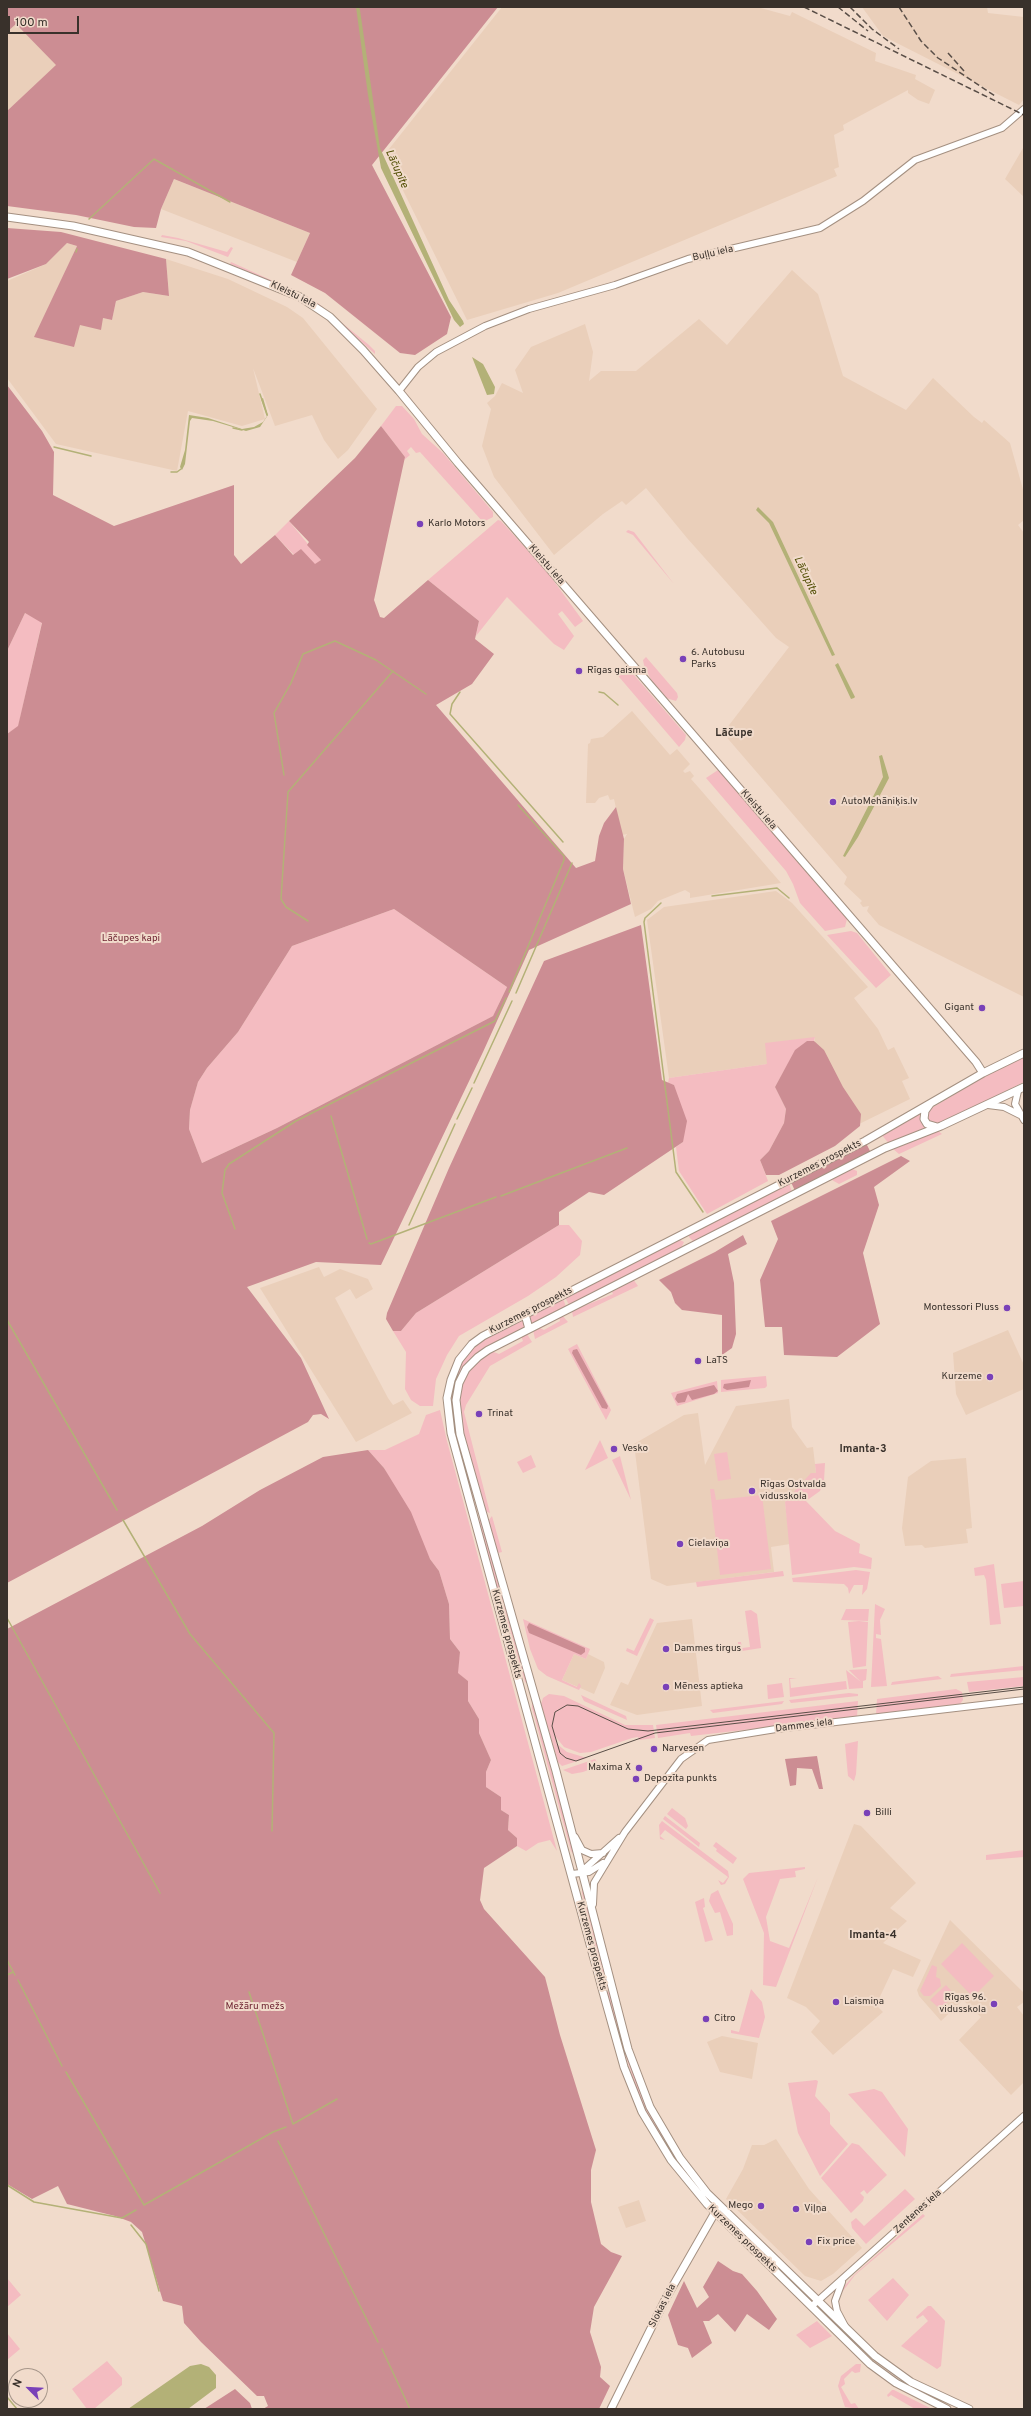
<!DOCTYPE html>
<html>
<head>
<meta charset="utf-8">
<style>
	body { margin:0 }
	#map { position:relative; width:1031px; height:2416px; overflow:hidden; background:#f1dbcb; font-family:Overpass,sans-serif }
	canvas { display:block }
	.frame { position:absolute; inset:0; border:8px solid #39312b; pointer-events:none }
	.north { position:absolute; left:8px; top:2368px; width:40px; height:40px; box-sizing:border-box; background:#f1dbcb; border:1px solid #a7978b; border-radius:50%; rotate:294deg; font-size:11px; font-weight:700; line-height:16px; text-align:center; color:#39312b }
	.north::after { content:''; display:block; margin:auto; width:14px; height:18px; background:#7941b8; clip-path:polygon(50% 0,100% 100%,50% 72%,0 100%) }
	.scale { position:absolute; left:8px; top:16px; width:71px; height:18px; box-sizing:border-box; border:2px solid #39312b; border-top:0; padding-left:5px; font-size:12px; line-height:14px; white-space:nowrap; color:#39312b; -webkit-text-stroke:3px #f1dbcb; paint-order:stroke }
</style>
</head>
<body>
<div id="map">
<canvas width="1031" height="2416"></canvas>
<div class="frame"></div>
<div class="north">N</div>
<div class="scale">100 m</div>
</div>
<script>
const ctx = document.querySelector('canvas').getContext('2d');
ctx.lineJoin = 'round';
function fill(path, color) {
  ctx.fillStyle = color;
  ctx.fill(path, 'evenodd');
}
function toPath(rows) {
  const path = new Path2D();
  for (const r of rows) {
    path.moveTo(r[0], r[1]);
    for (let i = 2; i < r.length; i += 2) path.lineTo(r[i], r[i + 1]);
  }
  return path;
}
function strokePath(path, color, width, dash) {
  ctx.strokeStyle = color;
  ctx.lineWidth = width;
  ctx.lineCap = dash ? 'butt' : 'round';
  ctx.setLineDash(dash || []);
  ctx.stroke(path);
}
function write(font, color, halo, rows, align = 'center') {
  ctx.font = font + ' Overpass,sans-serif';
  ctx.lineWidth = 4;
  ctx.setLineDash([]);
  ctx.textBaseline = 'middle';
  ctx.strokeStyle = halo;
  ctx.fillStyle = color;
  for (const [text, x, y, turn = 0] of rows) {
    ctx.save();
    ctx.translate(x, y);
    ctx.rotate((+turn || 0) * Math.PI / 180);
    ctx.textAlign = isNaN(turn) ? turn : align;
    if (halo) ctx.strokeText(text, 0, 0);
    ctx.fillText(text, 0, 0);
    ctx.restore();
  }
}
const built = toPath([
	[502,7,757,7,790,16,792,12,876,53,875,61,916,75,915,79,935,90,929,104,918,100,908,93,908,90,843,125,844,130,834,135,839,167,834,169,837,176,558,293,467,320,385,154],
	[862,7,987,7,988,13,1024,17,1024,99,1019,105,883,36],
	[16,24,57,65,7,111,7,32],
	[1023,148,1024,149,1024,197,1005,179],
	[174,179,310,233,297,262,161,209],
	[67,243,77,246,35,337,103,318,112,320,116,301,143,292,169,296,166,259,228,279,287,307,303,318,377,409,348,450,338,459,324,440,312,415,275,426,253,368,265,419,242,426,188,411,177,471,56,444,7,378,7,281,46,264],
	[792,270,818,294,843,376,906,410,933,378,974,417,982,423,984,420,1010,443,1024,493,1024,520,1018,525,1024,533,1024,997,879,925,867,911,869,906,863,907,860,903,862,901,844,884,847,877,723,733,789,647,776,638,687,538,646,488,626,505,622,501,603,514,554,555,494,477,482,446,491,409,487,403,495,396,502,383,523,393,515,370,531,347,585,324,593,352,589,381,601,371,636,371,699,319,727,345],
	[632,711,670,755,677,749,690,764,683,771,685,773,690,771,694,776,691,779,699,788,781,883,690,898,690,893,685,890,658,901,651,909,635,917,623,869,624,839,627,834,622,835,614,799,610,800,608,795,599,798,595,803,586,803,588,744,590,743,591,739,603,737],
	[776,891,792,903,868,987,854,998,878,1029,888,1050,894,1047,909,1078,902,1081,910,1099,853,1127,814,1048,815,1037,767,1064,669,1078,647,920,664,907],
	[319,1267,324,1277,340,1269,368,1279,373,1289,356,1299,350,1289,335,1298,388,1398,393,1405,403,1400,412,1413,356,1442,260,1288],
	[1008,1330,1024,1365,1024,1389,966,1415,956,1394,953,1353],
	[789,1399,792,1427,807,1448,813,1447,816,1473,785,1502,790,1544,771,1547,774,1572,667,1586,651,1579,634,1444,684,1415,698,1413,705,1465,736,1406],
	[966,1458,972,1528,966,1529,968,1543,925,1548,922,1545,905,1546,902,1528,908,1477,931,1461],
	[692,1619,702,1706,637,1715,610,1705,621,1682,628,1685,657,1623],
	[574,1654,586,1659,588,1654,604,1662,605,1668,594,1694,562,1680],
	[854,1824,861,1826,916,1883,890,1908,907,1921,883,1943,921,1960,913,1977,893,1969,876,2005,883,2012,833,2055,811,2032,820,2021,806,2007,787,1998],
	[950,1920,1024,1993,1024,2002,1017,2007,1024,2016,1024,2082,1011,2095,959,2040,981,2017,963,2000,941,2021,919,1996,917,1990],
	[722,2036,758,2043,752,2079,720,2072,707,2042],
	[776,2139,809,2189,862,2248,833,2274,821,2281,805,2276,726,2199,743,2169,752,2145,764,2145],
	[639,2200,646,2221,626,2228,618,2207]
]);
const green = toPath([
	[162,235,178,238,227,252,231,247,233,248,228,257,186,241,161,237],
	[231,262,313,299,369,345,375,351,375,354,326,311,297,293,230,264],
	[396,406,402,406,414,419,422,434,443,453,493,512,493,517,483,522,420,452,416,453,411,447,407,451,410,455,404,460,405,457,381,426],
	[498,520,501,521,548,573,583,621,575,627,562,611,558,614,574,636,564,650,554,644,507,597,476,636,479,621,428,580],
	[289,521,321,560,315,565,294,555,275,535],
	[628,530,634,532,674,584,633,535,626,532],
	[25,613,42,622,18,727,7,734,7,651],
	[646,657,677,693,678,697,676,701,666,698,652,682,644,665,643,660],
	[628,668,686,735,685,740,679,747,614,671],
	[718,770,722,772,847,919,845,927,825,931,800,903,793,884,786,871,706,778],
	[394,909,507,987,493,1016,277,1128,202,1163,189,1129,190,1110,198,1082,207,1068,238,1032,292,946],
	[851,931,857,933,891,975,876,988,827,935],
	[815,1037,814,1041,807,1041,795,1051,775,1087,786,1109,784,1123,769,1151,760,1160,768,1181,707,1214,679,1171,676,1147,683,1142,674,1085,668,1083,669,1078,767,1064,765,1043],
	[1024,1057,1024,1082,970,1109,936,1124,930,1122,926,1116,930,1109,982,1078],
	[921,1112,922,1122,929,1129,890,1145,881,1134],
	[938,1131,942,1134,899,1154,893,1149],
	[850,1168,857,1171,857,1175,839,1184,832,1180],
	[789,1183,792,1192,694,1242,689,1237,689,1234],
	[559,1225,569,1225,582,1241,580,1255,556,1277,528,1296,459,1336,447,1355,436,1379,433,1406,420,1406,411,1400,405,1389,406,1352,393,1331,401,1331,416,1313],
	[678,1239,684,1242,681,1248,569,1305,565,1297],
	[633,1279,638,1286,573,1317,572,1311,613,1294,612,1292],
	[563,1298,566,1307,531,1324,530,1315],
	[562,1315,568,1322,535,1339,533,1330,538,1327,544,1330,560,1321,559,1316],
	[522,1319,527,1327,489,1346,468,1362,463,1369,454,1392,455,1422,478,1515,455,1434,450,1401,452,1387,462,1359,478,1343],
	[527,1334,532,1342,490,1366,466,1405,464,1412,490,1513,484,1511,460,1421,460,1391,466,1376,474,1364,491,1351,499,1354,523,1341,521,1336],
	[577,1344,611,1410,606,1420,568,1349],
	[766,1376,767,1386,765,1388,721,1392,721,1380],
	[717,1381,718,1393,677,1406,671,1393],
	[440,1410,447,1441,557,1851,550,1840,538,1843,526,1851,517,1846,517,1838,508,1830,509,1815,501,1810,501,1797,486,1787,486,1772,491,1760,479,1733,479,1719,468,1701,468,1681,457,1673,460,1652,450,1639,449,1604,439,1571,430,1559,384,1468,368,1450,385,1450,419,1434,426,1415],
	[600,1440,608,1458,585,1470],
	[727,1452,731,1479,718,1481,714,1454],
	[531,1455,536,1467,523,1473,517,1462],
	[620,1456,631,1500,612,1460],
	[825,1463,824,1481,820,1491,806,1501,835,1531,860,1544,859,1553,872,1558,871,1569,854,1567,792,1575,785,1502,811,1473,816,1473,815,1464],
	[710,1489,714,1489,716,1500,762,1495,771,1569,720,1575],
	[492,1516,502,1552,498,1553,488,1521],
	[479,1520,481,1520,504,1603,502,1604,498,1593],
	[994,1564,1001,1624,990,1625,986,1580,984,1575,975,1576,974,1568],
	[856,1570,870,1572,867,1589,862,1595,863,1585,854,1585,849,1594,848,1588,844,1584,793,1582,792,1578],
	[783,1571,784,1576,697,1587,696,1582],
	[1024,1581,1024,1606,1004,1608,1001,1584],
	[875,1604,885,1609,880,1620,881,1635,876,1634,876,1638,881,1639,887,1686,871,1687],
	[505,1605,507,1614,528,1684,525,1682,521,1668,503,1606],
	[846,1609,869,1609,868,1621,841,1620],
	[751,1610,757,1614,761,1648,742,1651,738,1648,738,1642,741,1642,742,1648,750,1647,745,1611],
	[650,1618,654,1620,637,1656,626,1651,627,1648,634,1651],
	[523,1619,590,1649,586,1659,574,1654,562,1680,577,1687,579,1683,581,1686,579,1690,547,1676,538,1669,530,1649],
	[859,1621,868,1622,866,1666,853,1668,848,1622],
	[1024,1666,1024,1670,950,1677,951,1674],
	[867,1669,866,1680,863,1681,863,1688,849,1689,846,1670,861,1682,849,1670],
	[938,1676,942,1679,891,1685,892,1682],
	[1024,1677,1024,1686,969,1692,967,1682],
	[789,1678,797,1678,790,1679,791,1688,846,1681,847,1689,790,1697],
	[782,1683,784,1697,768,1699,767,1685],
	[956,1689,962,1692,963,1700,960,1704,876,1715,877,1699],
	[849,1693,858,1694,858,1696,791,1703,789,1700],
	[549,1694,564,1696,625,1725,653,1725,655,1738,639,1740,638,1737,632,1738,591,1752,580,1753,564,1747,555,1736,557,1744,567,1752,587,1758,562,1766,558,1762,541,1704,543,1698],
	[581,1695,626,1716,627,1720,584,1701],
	[532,1701,540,1729,575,1857,571,1851,532,1708],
	[784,1701,782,1704,713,1713,710,1710],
	[858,1701,857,1717,691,1736,690,1733,658,1738,656,1725],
	[858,1741,856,1774,854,1781,848,1776,845,1744],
	[595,1759,599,1766,583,1772,572,1774,563,1770],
	[672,1808,685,1818,688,1826,686,1829,667,1814],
	[665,1816,700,1843,699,1847,663,1819],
	[662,1821,728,1871,729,1877,725,1884,721,1885,718,1880,723,1883,728,1877,665,1830,660,1836,665,1840,660,1839,659,1825],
	[716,1842,737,1858,733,1864,716,1851,717,1849,713,1846],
	[1024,1850,1024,1857,986,1860,986,1855],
	[805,1867,805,1869,795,1871,796,1877,780,1879,766,1917,770,1941,789,1948,818,1877,776,1987,763,1985,764,1933,743,1879,749,1873],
	[582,1884,609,1988,606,1989,582,1893],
	[718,1890,733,1924,733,1935,727,1936,720,1912,715,1913,709,1901,711,1894],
	[704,1898,705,1907,703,1908,713,1940,705,1942,695,1902],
	[962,1943,994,1976,973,1997,941,1964],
	[932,1965,937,1967,936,1977,940,1979,941,1986,930,1996,924,1996,920,1991],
	[946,1985,955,1995,940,2009,930,2000],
	[751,1989,762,2002,765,2017,759,2038,731,2033,731,2030,739,2032],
	[610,1991,635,2076,651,2114,673,2152,710,2199,708,2201,676,2162,641,2102,616,2027,607,1992],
	[816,2080,818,2081,815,2096,830,2113,830,2124,848,2144,820,2176,798,2133,788,2083],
	[874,2089,882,2092,908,2129,905,2157,848,2094],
	[852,2143,859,2145,887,2175,867,2194,864,2190,860,2193,864,2197,863,2201,851,2213,821,2178],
	[905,2189,915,2199,866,2244,852,2228,851,2222,856,2218,864,2226],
	[923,2214,925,2216,855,2275,840,2295,842,2289,854,2275],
	[7,2278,21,2295,7,2307],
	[893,2278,909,2295,887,2321,868,2300],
	[928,2306,931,2306,945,2321,941,2366,937,2369,901,2346,928,2321,923,2315,917,2319,916,2317],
	[817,2321,832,2336,810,2348,796,2335],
	[7,2333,20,2349,7,2360],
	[107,2361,122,2378,122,2385,94,2409,87,2409,72,2389],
	[856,2364,861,2364,860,2372,855,2373,852,2371,844,2379,845,2384,841,2387,851,2404,855,2403,859,2409,845,2407,838,2386,841,2376],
	[892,2390,894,2390,932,2409,915,2409,891,2395,888,2397,887,2395]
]);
const forest = toPath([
	[7,7,498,7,372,165,451,317,447,334,415,355,400,353,325,293,291,275,310,233,174,179,161,209,156,228,134,227,76,215,7,206,7,111,56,65,16,24,7,32],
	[7,228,61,232,166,259,169,296,143,292,116,301,112,320,103,318,101,330,80,325,74,347,34,337,77,246,67,243,46,264,7,279],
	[7,385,42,431,54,452,53,495,114,526,234,485,234,555,241,564,275,535,293,555,301,549,315,564,321,560,307,545,309,542,289,521,355,458,381,426,405,457,374,600,380,617,384,618,428,580,479,621,475,639,494,654,472,684,436,705,576,868,595,861,599,836,604,823,616,807,624,839,623,869,631,904,529,950,483,1052,381,1265,316,1262,247,1287,301,1358,329,1419,321,1414,313,1415,308,1422,7,1583,7,734,18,726,42,623,25,613,7,651],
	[394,909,507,987,493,1016,277,1128,202,1163,189,1129,190,1110,198,1082,207,1068,238,1032,292,946],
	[641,925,662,1080,674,1085,687,1121,683,1142,604,1195,589,1192,559,1212,559,1225,416,1313,401,1331,393,1331,386,1319,387,1313,449,1168,544,961],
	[807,1041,814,1041,824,1050,843,1087,861,1114,860,1126,835,1146,779,1175,766,1175,760,1160,769,1151,784,1123,786,1109,775,1087,795,1050],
	[866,1143,871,1153,795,1191,791,1182],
	[901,1156,910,1161,874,1187,879,1205,863,1253,880,1324,837,1357,784,1355,782,1327,765,1327,760,1280,778,1239,771,1221],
	[743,1235,747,1244,728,1254,734,1283,736,1334,732,1348,722,1355,722,1315,682,1310,675,1303,671,1292,659,1280,715,1252],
	[577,1349,608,1406,607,1409,602,1408,572,1353,573,1350],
	[751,1380,749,1387,727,1390,723,1388,724,1384],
	[714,1385,718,1391,714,1394,692,1400,688,1394,685,1402,678,1403,675,1399,677,1394],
	[368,1450,384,1468,411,1512,430,1559,439,1571,449,1604,450,1639,460,1652,458,1673,468,1681,468,1701,479,1719,479,1733,491,1760,486,1772,486,1787,501,1797,501,1810,509,1815,508,1830,517,1838,517,1846,484,1868,480,1900,484,1909,545,1977,560,2035,596,2150,591,2170,591,2202,601,2244,611,2252,622,2256,594,2307,590,2332,601,2367,600,2377,610,2386,599,2409,263,2409,268,2406,264,2396,257,2396,201,2342,184,2323,182,2306,163,2301,142,2232,131,2222,115,2216,67,2204,58,2186,32,2199,7,2184,7,1629,202,1526,260,1490,323,1457],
	[529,1623,585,1648,585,1652,581,1655,529,1633,527,1627],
	[817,1756,823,1789,819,1789,812,1769,797,1768,796,1785,790,1786,785,1759],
	[718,2261,733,2271,742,2274,757,2291,777,2319,769,2330,747,2314,735,2332,718,2314,709,2321,703,2321,712,2343,692,2358,688,2348,678,2345,668,2315,684,2281,697,2308,709,2297,703,2287],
	[235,2389,250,2403,252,2409,204,2409]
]);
const water = toPath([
	[356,7,359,7,360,10,380,148,449,300,463,321,464,324,460,327,454,320,381,168,368,95],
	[472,357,483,364,495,387,494,394,487,395],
	[263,398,268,415,260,427,246,431,213,421,192,418,190,421,185,464,182,470,180,467,185,450,189,415,208,418,242,429,254,427,263,422,267,416,261,399],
	[758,507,773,522,835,655,832,656,769,523,756,510],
	[838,663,855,697,854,698,851,699,837,669,835,665],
	[882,755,889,778,858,837,845,857,843,856,883,777,879,756],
	[201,2364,209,2367,216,2375,216,2388,188,2409,128,2409,190,2366]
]);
const stream = toPath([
	[89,219,154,159,230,202],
	[76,252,77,249],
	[260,394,267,415],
	[233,428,242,430],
	[54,447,91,456],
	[171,472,177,472,181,469],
	[460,692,452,704,450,714,563,842],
	[599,692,604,693,618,705],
	[284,775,274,713,291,683,303,654,335,641,376,660,426,694],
	[712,896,777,888,789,898],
	[661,903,645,918,644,922,676,1172,703,1212],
	[308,921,286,907,281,899,288,792,393,671],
	[509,992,564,860,564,856,518,805],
	[516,993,572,863],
	[474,1083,512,1001],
	[331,1116,367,1239],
	[457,1119,472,1088],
	[501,1196,627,1148],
	[409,1225,455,1124],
	[235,1229,222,1193,225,1170,229,1164,296,1121,495,1021,506,998],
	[369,1243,371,1244,496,1197],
	[7,1320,117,1510],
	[123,1520,190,1634,274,1733,272,1831],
	[7,1618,160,1893],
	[7,1960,15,1975],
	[7,1975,13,1972],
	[18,1980,62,2066],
	[249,1992,293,2124,337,2099],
	[66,2072,144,2205,273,2132,286,2127],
	[278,2141,378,2342],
	[7,2185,34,2202,122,2218,136,2210],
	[131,2225,146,2244,159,2291],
	[382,2349,410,2409],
	[7,2397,17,2409]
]);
const tertiary = toPath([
	[399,391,418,367,436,352,485,326,529,309,615,285,688,259,820,228,863,201,915,160,1002,128,1024,109],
	[1018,1091,1015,1104,1024,1120],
	[988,1105,1004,1107,1020,1115],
	[575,1837,582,1850,591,1854,603,1853],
	[581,1872,619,1838],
	[572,1874,589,1872,603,1863],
	[593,1904,594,1883,625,1832,681,1759,708,1740,776,1729,1024,1700],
	[842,2282,835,2301,837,2311,846,2328],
	[812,2306,1024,2116]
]);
const secondary = toPath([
	[7,217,73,226,188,252,300,297,330,317,363,350,399,391,458,463,976,1062,983,1073],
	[930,1104,925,1111,924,1119,927,1124,937,1127],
	[525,1314,529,1329],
	[611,2409,666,2298,717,2209],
	[947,2409,896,2383,870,2364,707,2204,671,2160,642,2112,624,2067,603,1992,451,1433,447,1398,451,1380,459,1360,472,1344,483,1336,865,1141,983,1073,1024,1053],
	[969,2409,911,2382,875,2356,707,2193,680,2158,650,2107,628,2049,556,1771,460,1434,456,1400,459,1383,466,1369,478,1357,488,1350,885,1148,941,1126,1024,1087]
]);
const tram = toPath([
	[1024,1687,648,1731,628,1729,578,1706,567,1705,555,1712,552,1726,560,1753,566,1758,576,1761,655,1733,1024,1689]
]);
const rail = toPath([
	[804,7,1024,115],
	[838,7,868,31],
	[850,7,872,29,899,49],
	[899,7,921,41,938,58,995,96],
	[948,53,965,72]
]);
const markers = [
	[420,524,4,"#7941b8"],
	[683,659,4,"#7941b8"],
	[579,671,4,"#7941b8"],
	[833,802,4,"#7941b8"],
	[982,1008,4,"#7941b8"],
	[1007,1308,4,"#7941b8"],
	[698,1361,4,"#7941b8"],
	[990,1377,4,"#7941b8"],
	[479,1414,4,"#7941b8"],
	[614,1449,4,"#7941b8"],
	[752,1491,4,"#7941b8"],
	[680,1544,4,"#7941b8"],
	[666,1649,4,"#7941b8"],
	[666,1687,4,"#7941b8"],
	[654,1749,4,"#7941b8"],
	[639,1768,4,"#7941b8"],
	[636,1779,4,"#7941b8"],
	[867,1813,4,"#7941b8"],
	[836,2002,4,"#7941b8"],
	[994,2004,4,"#7941b8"],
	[706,2019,4,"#7941b8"],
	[761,2206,4,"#7941b8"],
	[796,2209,4,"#7941b8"],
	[809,2242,4,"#7941b8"]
];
const streetNames = [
	["Buļļu iela",713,254,-13],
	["Kleistu iela",293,295,26],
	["Kleistu iela",546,565,49],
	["Kleistu iela",758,810,49],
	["Kurzemes prospekts",820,1164,-27],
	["Kurzemes prospekts",531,1311,-27],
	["Kurzemes prospekts",506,1634,75],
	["Dammes iela",804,1726,-7],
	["Kurzemes prospekts",591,1946,75],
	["Zentenes iela",918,2212,-42],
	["Kurzemes prospekts",742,2239,44],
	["Slokas iela",663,2306,-63]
];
const poiNames = [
	["Karlo Motors",428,524],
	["6. Autobusu",691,653],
	["Parks",691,665],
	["Rīgas gaisma",587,671],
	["AutoMehāniķis.lv",841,802],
	["Gigant",974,1008,"right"],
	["Montessori Pluss",999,1308,"right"],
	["LaTS",706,1361],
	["Kurzeme",982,1377,"right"],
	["Trinat",487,1414],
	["Vesko",622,1449],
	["Rīgas Ostvalda",760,1485],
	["vidusskola",760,1497],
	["Cielaviņa",688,1544],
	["Dammes tirgus",674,1649],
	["Mēness aptieka",674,1687],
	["Narvesen",662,1749],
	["Maxima X",631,1768,"right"],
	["Depozīta punkts",644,1779],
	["Billi",875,1813],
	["Rīgas 96.",986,1998,"right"],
	["vidusskola",986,2010,"right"],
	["Laismiņa",844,2002],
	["Citro",714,2019],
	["Mego",753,2206,"right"],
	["Viļņa",804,2209],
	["Fix price",817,2242]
];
const parkNames = [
	["Lāčupes kapi",131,939],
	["Mežāru mežs",255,2007]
];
const waterNames = [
	["Lāčupīte",396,169,66],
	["Lāčupīte",805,576,65]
];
const neighbourhoodNames = [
	["Lāčupe",734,734],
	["Imanta-3",863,1450],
	["Imanta-4",873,1936]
];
fill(built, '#eacfba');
fill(green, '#f4bcc1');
fill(forest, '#cc8d93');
fill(water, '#b3b177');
strokePath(stream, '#b3b177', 1.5);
strokePath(tertiary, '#a49081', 8);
strokePath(secondary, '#a49081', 9);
strokePath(tertiary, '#fff', 6);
strokePath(secondary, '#fff', 7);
strokePath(tram, '#594e47', 1);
strokePath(rail, '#594e47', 1.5, [6, 3]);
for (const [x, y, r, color] of markers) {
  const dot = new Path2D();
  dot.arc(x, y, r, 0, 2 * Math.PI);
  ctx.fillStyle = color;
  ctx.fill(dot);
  strokePath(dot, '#f1dbcb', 1.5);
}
write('10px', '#39312b', '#f1dbcb', streetNames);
write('10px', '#39312b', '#f1dbcb', poiNames, 'left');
write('10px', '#6b1f2e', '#f1dbcb', parkNames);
write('italic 11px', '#514e04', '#f1dbcb', waterNames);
write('bold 11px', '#39312b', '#f1dbcb', neighbourhoodNames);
</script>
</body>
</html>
